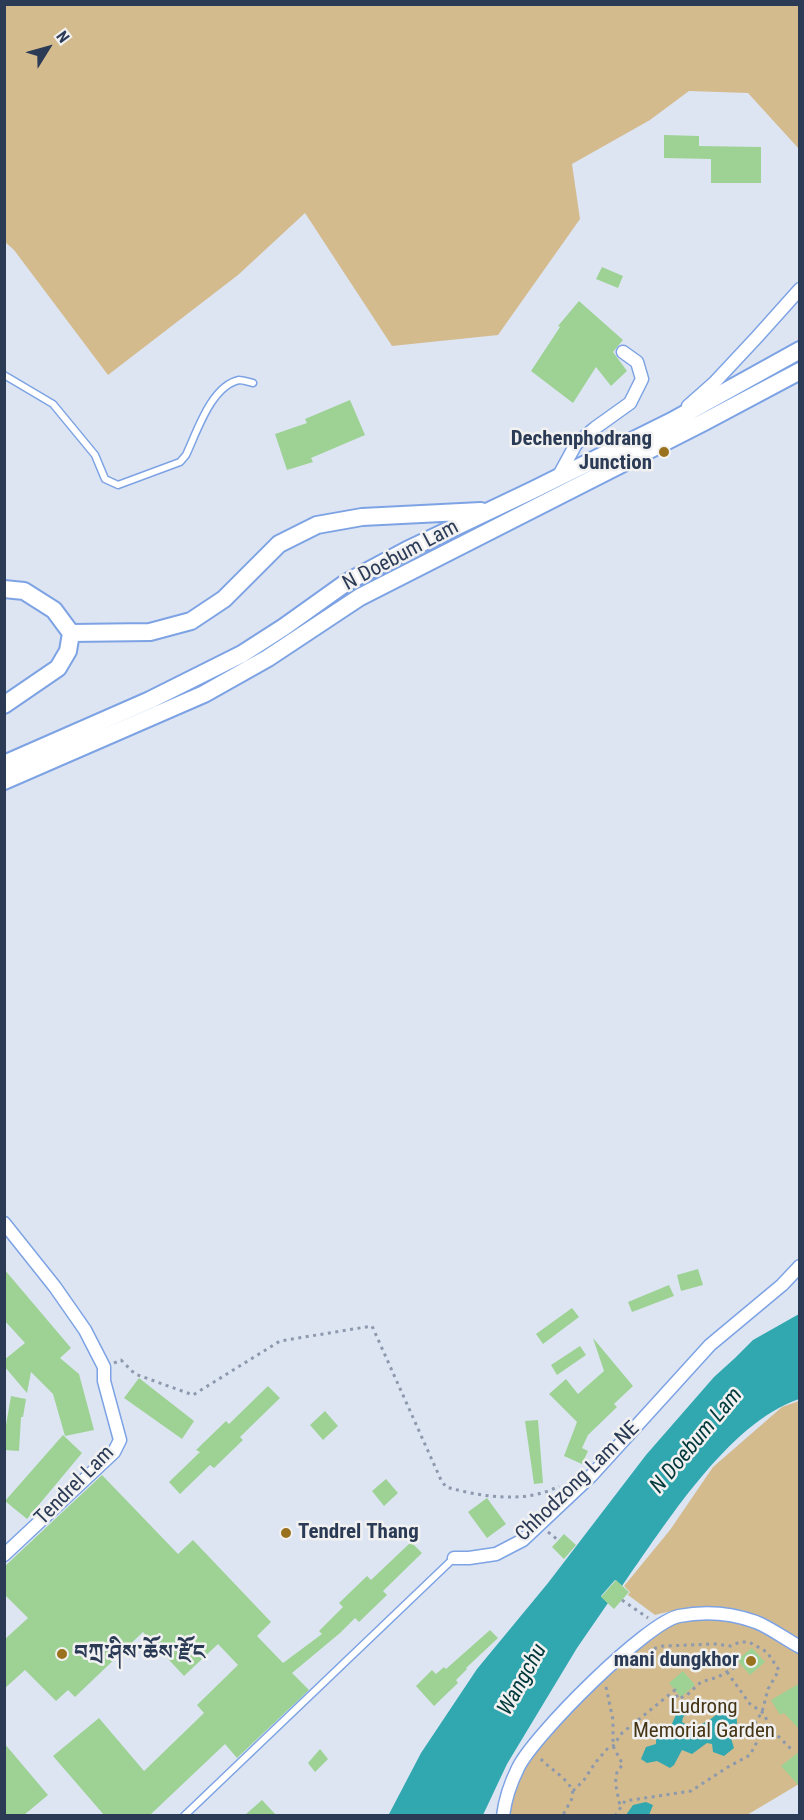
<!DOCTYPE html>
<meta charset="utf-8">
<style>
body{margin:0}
#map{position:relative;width:804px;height:1820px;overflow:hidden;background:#dde5f3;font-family:"Roboto Condensed",sans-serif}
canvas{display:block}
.frame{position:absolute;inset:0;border:6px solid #2b3b56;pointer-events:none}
.north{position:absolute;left:18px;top:18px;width:60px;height:60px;-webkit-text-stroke:4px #f1f1f1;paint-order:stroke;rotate:53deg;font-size:16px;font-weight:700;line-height:24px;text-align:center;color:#2b3b56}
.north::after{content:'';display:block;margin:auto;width:21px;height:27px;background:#2b3b56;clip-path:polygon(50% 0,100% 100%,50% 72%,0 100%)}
</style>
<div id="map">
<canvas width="804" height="1820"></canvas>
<div class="frame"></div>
<div class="north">N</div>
</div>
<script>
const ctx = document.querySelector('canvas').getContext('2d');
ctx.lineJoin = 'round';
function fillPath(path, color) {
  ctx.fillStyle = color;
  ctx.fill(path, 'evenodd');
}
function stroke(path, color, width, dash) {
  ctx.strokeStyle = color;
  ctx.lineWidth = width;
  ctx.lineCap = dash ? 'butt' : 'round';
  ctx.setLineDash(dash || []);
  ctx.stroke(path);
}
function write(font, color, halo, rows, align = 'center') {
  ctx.font = font + ' "Roboto Condensed","Noto Serif Tibetan",sans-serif';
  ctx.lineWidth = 5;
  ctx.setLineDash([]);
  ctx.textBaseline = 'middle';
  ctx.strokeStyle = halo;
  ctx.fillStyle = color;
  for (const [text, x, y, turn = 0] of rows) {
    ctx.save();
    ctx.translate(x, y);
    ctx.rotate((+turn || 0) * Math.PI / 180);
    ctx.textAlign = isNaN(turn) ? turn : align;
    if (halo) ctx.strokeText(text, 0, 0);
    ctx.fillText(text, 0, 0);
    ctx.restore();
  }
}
const green = new Path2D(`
 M 5,4 L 799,5 L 799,149 L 748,93 L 689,91 L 650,120 L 572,164 L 580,219 L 498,335 L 392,346 L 305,213 L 238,275 L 108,375 L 14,250 L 5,242 Z
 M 799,1401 L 799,1640 C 785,1632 771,1622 755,1615 C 730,1602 681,1608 655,1615 L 628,1595 L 630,1592 L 624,1586 L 670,1530 L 713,1467 L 782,1407 Z
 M 718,1618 L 748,1624 L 799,1651 L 799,1784 L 747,1815 L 509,1816 L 514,1794 L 523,1768 L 539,1743 L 611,1672 L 659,1632 L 672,1624 L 685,1619 Z`);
const water = new Path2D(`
 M 799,1314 L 799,1399 C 728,1423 665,1525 622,1586 L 615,1580 L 601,1596 L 608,1603 L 577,1648 L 507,1764 L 483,1815 L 388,1816 L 421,1753 L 477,1669 L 548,1583 L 646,1455 L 714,1377 L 735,1358 L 753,1340 Z
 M 694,1703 L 697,1704 L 697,1708 L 683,1717 L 682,1722 C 702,1734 713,1713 731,1706 C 739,1718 739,1726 731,1738 L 734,1748 L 724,1756 L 713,1752 L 712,1744 L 707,1743 L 692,1754 L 682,1750 L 674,1765 L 670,1768 L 657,1761 L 647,1763 L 641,1759 L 646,1747 L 656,1744 L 656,1738 C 669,1734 672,1724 677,1712 Z
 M 646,1802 L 653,1805 L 649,1815 L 626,1815 L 633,1805 Z`);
const building = new Path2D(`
 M 664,135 L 699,136 L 699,146 L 761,147 L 761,183 L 711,183 L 711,159 L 664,158 Z
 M 602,267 L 623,276 L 618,288 L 596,279 Z
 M 579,301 L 623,340 L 613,352 L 627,371 L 611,386 L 596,367 L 573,403 L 531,371 L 560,327 L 558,326 Z
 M 350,400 L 365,435 L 311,458 L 313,462 L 287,470 L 275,434 L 307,423 L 305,419 Z
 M 4,1269 L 71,1348 L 60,1358 L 79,1374 L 94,1430 L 65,1436 L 53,1394 L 31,1372 L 27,1393 L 4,1366 L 4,1360 L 25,1343 L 4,1320 Z
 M 698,1269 L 703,1285 L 681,1291 L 677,1275 Z
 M 669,1285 L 674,1296 L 632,1312 L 628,1302 Z
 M 572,1308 L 579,1317 L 543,1344 L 536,1334 Z
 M 593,1338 L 633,1386 L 614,1404 L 617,1407 L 588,1435 L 582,1448 L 588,1451 L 582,1464 L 564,1456 L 577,1422 L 549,1394 L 566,1379 L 578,1394 L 604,1371 Z
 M 580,1346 L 586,1355 L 557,1375 L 551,1365 Z
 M 139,1378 L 194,1421 L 182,1439 L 124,1398 Z
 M 268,1386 L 280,1398 L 240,1437 L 243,1440 L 214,1468 L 210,1465 L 180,1494 L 169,1482 L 200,1452 L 196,1450 L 226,1421 L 229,1424 Z
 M 11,1396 L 26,1399 L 23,1417 L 21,1417 L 19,1451 L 4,1450 L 6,1425 Z
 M 325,1411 L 338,1426 L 323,1440 L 310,1425 Z
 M 538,1420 L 543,1483 L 534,1484 L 525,1421 Z
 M 63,1435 L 82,1453 L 27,1519 L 5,1501 Z
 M 102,1475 L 178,1554 L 193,1540 L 271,1622 L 257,1636 L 283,1663 L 322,1634 L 319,1631 L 343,1607 L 339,1603 L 367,1576 L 371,1580 L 411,1542 L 422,1553 L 383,1591 L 387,1595 L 359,1622 L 355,1618 L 340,1633 L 292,1673 L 309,1690 L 237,1758 L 225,1744 L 150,1815 L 104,1815 L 53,1756 L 99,1718 L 144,1771 L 204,1713 L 197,1705 L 238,1665 L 218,1644 L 184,1676 L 143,1632 L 75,1697 L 68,1690 L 56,1701 L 25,1670 L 4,1689 L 4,1640 L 28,1618 L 4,1594 L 4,1567 Z
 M 386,1479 L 398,1493 L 384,1506 L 372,1491 Z
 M 487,1498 L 506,1524 L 487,1538 L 468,1512 Z
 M 564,1534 L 576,1545 L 564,1559 L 552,1547 Z
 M 616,1580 L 629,1592 L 614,1609 L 601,1597 Z
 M 490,1630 L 498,1638 L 466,1668 L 467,1669 L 456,1680 L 458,1683 L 434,1706 L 416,1686 L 432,1670 L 436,1674 L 444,1667 L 446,1669 Z
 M 752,1648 L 765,1662 L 750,1675 L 737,1660 Z
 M 683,1671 L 695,1685 L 681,1697 L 669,1683 Z
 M 800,1683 L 800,1730 L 784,1713 L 780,1715 L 771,1700 Z
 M 4,1743 L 48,1795 L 24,1815 L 4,1815 Z
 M 320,1749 L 328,1759 L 315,1772 L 308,1763 Z
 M 800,1751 L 800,1787 L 781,1766 Z
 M 262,1800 L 276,1815 L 245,1815 Z`);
const path = new Path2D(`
 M 114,1363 L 121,1360 L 135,1374 L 193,1395 L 280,1341 L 372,1326 L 441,1480 L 446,1487 C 482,1497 526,1504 559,1486
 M 548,1532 L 558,1540
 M 622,1600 L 648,1618
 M 727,1672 L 750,1704 L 762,1712 L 775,1733 L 792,1750
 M 606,1687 L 613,1720 L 613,1746 L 623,1765 C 610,1774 618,1792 620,1807
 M 541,1759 C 548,1768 578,1784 572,1798 C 570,1804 565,1809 563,1816
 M 573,1791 L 584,1780 L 595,1763 L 608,1748 L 613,1746 L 622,1733 L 675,1690 L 678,1699 L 687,1695 L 701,1682 L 718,1677 L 739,1665
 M 615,1816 L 625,1801 L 691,1791 L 728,1767 L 750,1755 L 758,1740 L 755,1723 L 762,1712 L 768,1689 L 779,1670 L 767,1652 L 749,1642 L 740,1642 L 731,1646 L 715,1644 L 663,1646 L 649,1650`);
const lane = new Path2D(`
 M 4,375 L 53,404 L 95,455 L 105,479 L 118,485 L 180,462 L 186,455 C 197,432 211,386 239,380 C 243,380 248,382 253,383
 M 184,1816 L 454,1558`);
const street = new Path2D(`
 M 688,406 L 714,383 L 757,337 L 800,289
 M 558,477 L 576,444 L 595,428 L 630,403 L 642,379 L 637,362 L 623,352
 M 4,1223 L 55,1287 L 85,1330 L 104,1367 L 104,1381 L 120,1440 L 114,1452 L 4,1555
 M 454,1558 L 469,1558 L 496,1554 L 523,1540 L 591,1476 L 710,1345 L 782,1285 L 800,1266
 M 503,1816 C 505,1800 511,1782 518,1768 C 533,1736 647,1622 679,1616 C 705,1611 731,1613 756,1622 C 771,1628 785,1639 800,1647`);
const secondary = new Path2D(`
 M 4,589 L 24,591 L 54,610 L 71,633 L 68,651 L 58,668 L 4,705
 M 71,633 L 150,632 L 191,621 L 224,599 L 279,544 L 317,525 L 362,517 L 481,511
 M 4,764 L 150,700 L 242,654 L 284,627 L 347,582 L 407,550 L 533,490 L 672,421 L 800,350
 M 4,781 L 204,694 L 268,658 L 360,597 L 704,422 L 800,371`);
const markers = [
 [664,452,6,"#9a721e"],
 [286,1533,6,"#9a721e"],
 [62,1654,6,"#9a721e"],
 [751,1661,6,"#9a721e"]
];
const poiNames = [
 ["Dechenphodrang",652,440],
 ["Junction",652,464],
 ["Tendrel Thang",298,1533,"left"],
 ["བཀྲ་ཤིས་ཆོས་རྫོང",74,1654,"left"],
 ["mani dungkhor",739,1661]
];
const streetNames = [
 ["N Doebum Lam",401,556,-28],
 ["Chhodzong Lam NE",578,1482,-44],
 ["Tendrel Lam",75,1486,-45]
];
const parkNames = [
 ["Ludrong",704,1708],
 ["Memorial Garden",704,1732]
];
const waterNames = [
 ["N Doebum Lam",697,1441,-50],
 ["Wangchu",523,1680,-61]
];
fillPath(green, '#d4bb8e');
fillPath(water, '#31a8b0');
fillPath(building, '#9dd294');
stroke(lane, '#7da3e4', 9);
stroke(street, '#7da3e4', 15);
stroke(secondary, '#7da3e4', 20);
stroke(path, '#8d99ac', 3, [3, 4.5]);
stroke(lane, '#fff', 6);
stroke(street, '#fff', 12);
stroke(secondary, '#fff', 16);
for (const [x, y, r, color] of markers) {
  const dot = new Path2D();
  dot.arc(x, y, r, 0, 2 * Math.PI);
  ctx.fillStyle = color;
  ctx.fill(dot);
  stroke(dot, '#f1f1f1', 2);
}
write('bold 21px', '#2b3b56', '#f1f1f1', poiNames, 'right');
write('21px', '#2b3b56', '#f1f1f1', streetNames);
write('21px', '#463515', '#f1f1f1', parkNames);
write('italic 22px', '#00383b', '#f1f1f1', waterNames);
</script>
